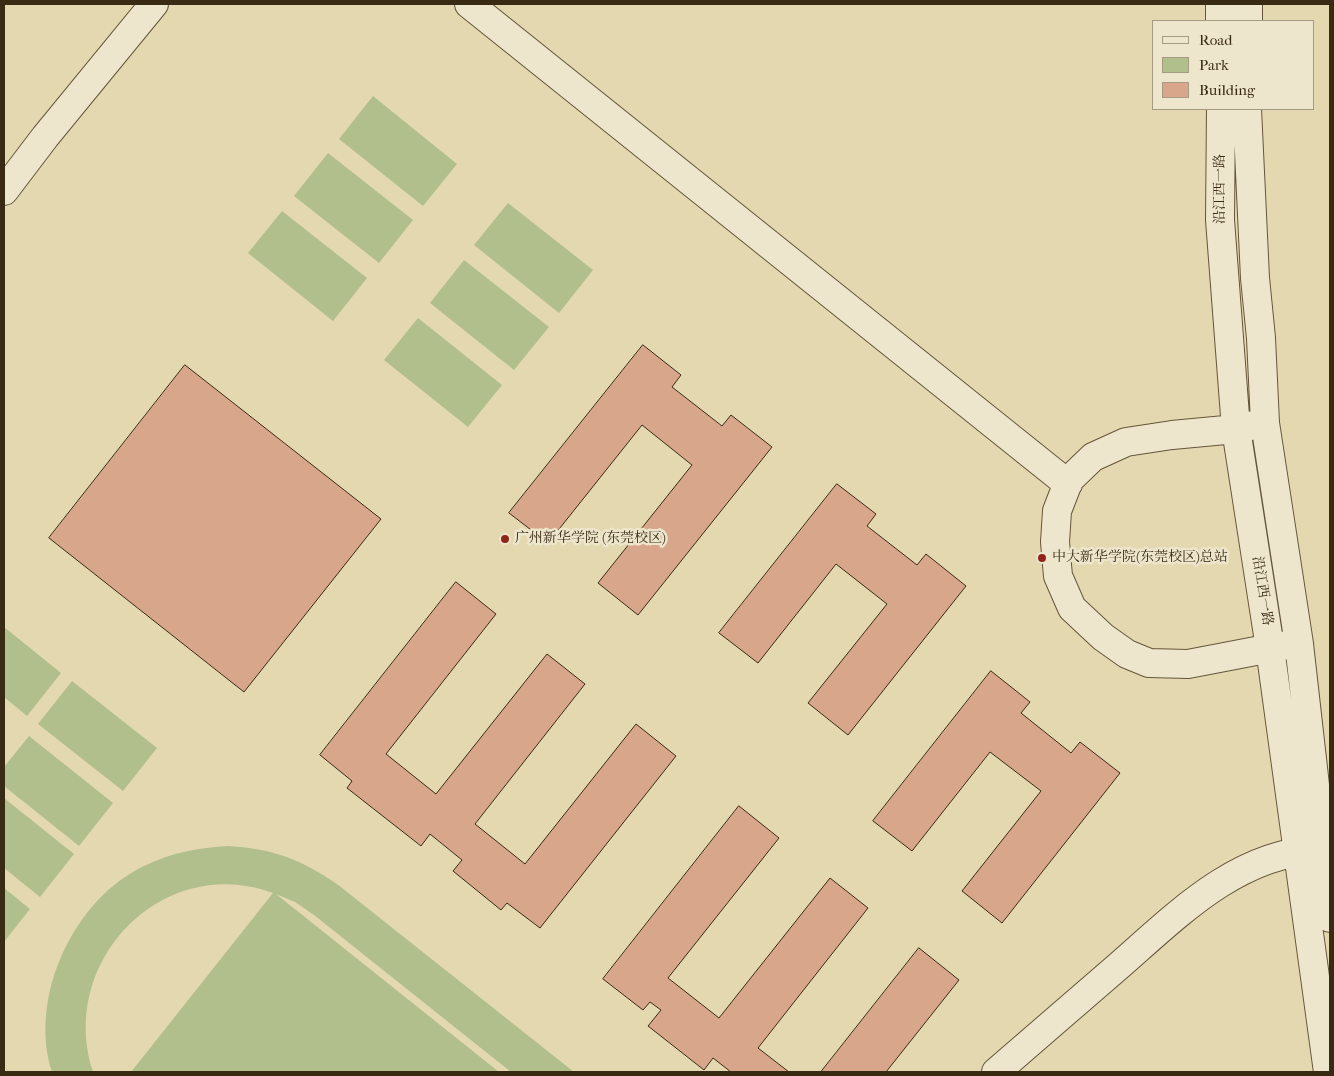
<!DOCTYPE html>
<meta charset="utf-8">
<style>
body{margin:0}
#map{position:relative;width:1334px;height:1076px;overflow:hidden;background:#e4d8b0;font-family:"IM FELL French Canon",serif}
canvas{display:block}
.frame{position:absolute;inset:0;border:5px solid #392a14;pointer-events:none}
.legend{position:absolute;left:1152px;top:20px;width:162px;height:90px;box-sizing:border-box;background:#ede6cc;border:1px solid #a59b82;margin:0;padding:6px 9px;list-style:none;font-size:15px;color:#392a14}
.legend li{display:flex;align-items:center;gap:10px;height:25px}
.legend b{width:25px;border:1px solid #a59b82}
</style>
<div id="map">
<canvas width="1334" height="1076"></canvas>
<div class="frame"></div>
<ul class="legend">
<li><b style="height:6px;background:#ede6cc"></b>Road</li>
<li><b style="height:14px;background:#b1bf8d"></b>Park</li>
<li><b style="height:14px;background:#d8a68a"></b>Building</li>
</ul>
</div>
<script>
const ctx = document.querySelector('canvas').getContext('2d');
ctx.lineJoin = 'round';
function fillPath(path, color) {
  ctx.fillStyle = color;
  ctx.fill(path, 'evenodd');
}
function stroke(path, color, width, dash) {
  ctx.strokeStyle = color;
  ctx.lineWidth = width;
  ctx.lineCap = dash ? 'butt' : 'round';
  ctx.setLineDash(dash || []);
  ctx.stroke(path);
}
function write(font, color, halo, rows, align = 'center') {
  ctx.font = font + ' "IM FELL French Canon","Noto Serif SC",serif';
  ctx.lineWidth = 5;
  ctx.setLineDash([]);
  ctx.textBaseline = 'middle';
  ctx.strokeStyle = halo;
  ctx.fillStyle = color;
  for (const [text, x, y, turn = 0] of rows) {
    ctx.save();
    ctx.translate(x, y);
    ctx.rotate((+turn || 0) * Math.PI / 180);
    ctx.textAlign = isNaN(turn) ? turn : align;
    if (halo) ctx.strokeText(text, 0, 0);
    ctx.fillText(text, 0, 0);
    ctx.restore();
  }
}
const green = new Path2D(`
 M 373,96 L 457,164 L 423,206 L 339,139 Z
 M 328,153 L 413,220 L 379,263 L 294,196 Z
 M 508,203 L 593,270 L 559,313 L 474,245 Z
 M 282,211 L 367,278 L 333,321 L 248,253 Z
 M 464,260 L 549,327 L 514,370 L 430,303 Z
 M 418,318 L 502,385 L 468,427 L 384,360 Z
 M 4,627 L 61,673 L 27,716 L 4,697 Z
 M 72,681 L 157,748 L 123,791 L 38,724 Z
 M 29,736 L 113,803 L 79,846 L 4,786 L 4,767 Z
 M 4,798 L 74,854 L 40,897 L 4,868 Z
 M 229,846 C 274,849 300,859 337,884 L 574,1072 L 511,1072 L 314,915 L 295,902 L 276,894 L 499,1072 L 131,1072 L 273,893 C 162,852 57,962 93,1072 L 52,1072 C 28,997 74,899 144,866 C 173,852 198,848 229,846 Z
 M 4,888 L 30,909 L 4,942 Z`);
const building = new Path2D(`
 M 643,345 L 681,375 L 672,387 L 722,426 L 731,415 L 772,447 L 638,615 L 598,583 L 692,465 L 642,425 L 548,543 L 509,513 Z
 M 185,365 L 381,519 L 244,692 L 49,538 Z
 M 837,484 L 876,514 L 867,526 L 917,565 L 926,554 L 966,586 L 848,735 L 808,703 L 887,604 L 836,564 L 758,663 L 719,633 Z
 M 456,582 L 496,614 L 386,754 L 436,794 L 547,654 L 585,684 L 475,824 L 525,864 L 636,724 L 676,756 L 540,928 L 507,903 L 501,910 L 453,871 L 462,860 L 430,834 L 421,846 L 347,788 L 352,781 L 320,755 Z
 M 991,671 L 1030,702 L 1021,713 L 1071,753 L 1080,742 L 1120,773 L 1002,923 L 962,891 L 1041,791 L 990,752 L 912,851 L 873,821 Z
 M 739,806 L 779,838 L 668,978 L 719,1018 L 830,878 L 868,908 L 758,1048 L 789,1072 L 731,1072 L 713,1058 L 704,1070 L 648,1026 L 661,1010 L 650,1002 L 643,1010 L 603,979 Z
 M 919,948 L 959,980 L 886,1072 L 821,1072 Z`);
const minor = new Path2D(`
 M 469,4 L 1068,484
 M 1220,4 L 1220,21
 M 1248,21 L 1248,4
 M 1221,109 L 1220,220 L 1236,429 L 1270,648 L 1328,1072
 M 1247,109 L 1255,278 L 1261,338 L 1265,423 L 1299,644 L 1330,918
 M 4,191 L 45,137 L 154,4
 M 1254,425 L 1236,429 L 1172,435 L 1126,442 L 1093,457 L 1069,480 L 1057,511 L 1055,542 L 1058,576 L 1072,608 L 1103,637 L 1127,654 L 1149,663 L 1188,664 L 1287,645
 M 996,1072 C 1035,1038 1075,1004 1114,970 C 1172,920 1234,854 1316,850`);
const markers = [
 [505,539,5,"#8f2418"],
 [1042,558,5,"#8f2418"]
];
const streetNames = [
 ["沿江西一路",1221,189,-90],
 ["沿江西一路",1262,591,81]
];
const poiNames = [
 ["广州新华学院 (东莞校区)",515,539],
 ["中大新华学院(东莞校区)总站",1052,558]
];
fillPath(green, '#b1bf8d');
fillPath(building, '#d8a68a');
stroke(building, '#392a14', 1);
stroke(minor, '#64563b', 30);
stroke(minor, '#ede6cc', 28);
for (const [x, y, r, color] of markers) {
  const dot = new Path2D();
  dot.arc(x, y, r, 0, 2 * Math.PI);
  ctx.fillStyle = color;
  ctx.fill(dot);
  stroke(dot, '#ede6cc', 2);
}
write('14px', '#392a14', '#ede6cc', streetNames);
write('14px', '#392a14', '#ede6cc', poiNames, 'left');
</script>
